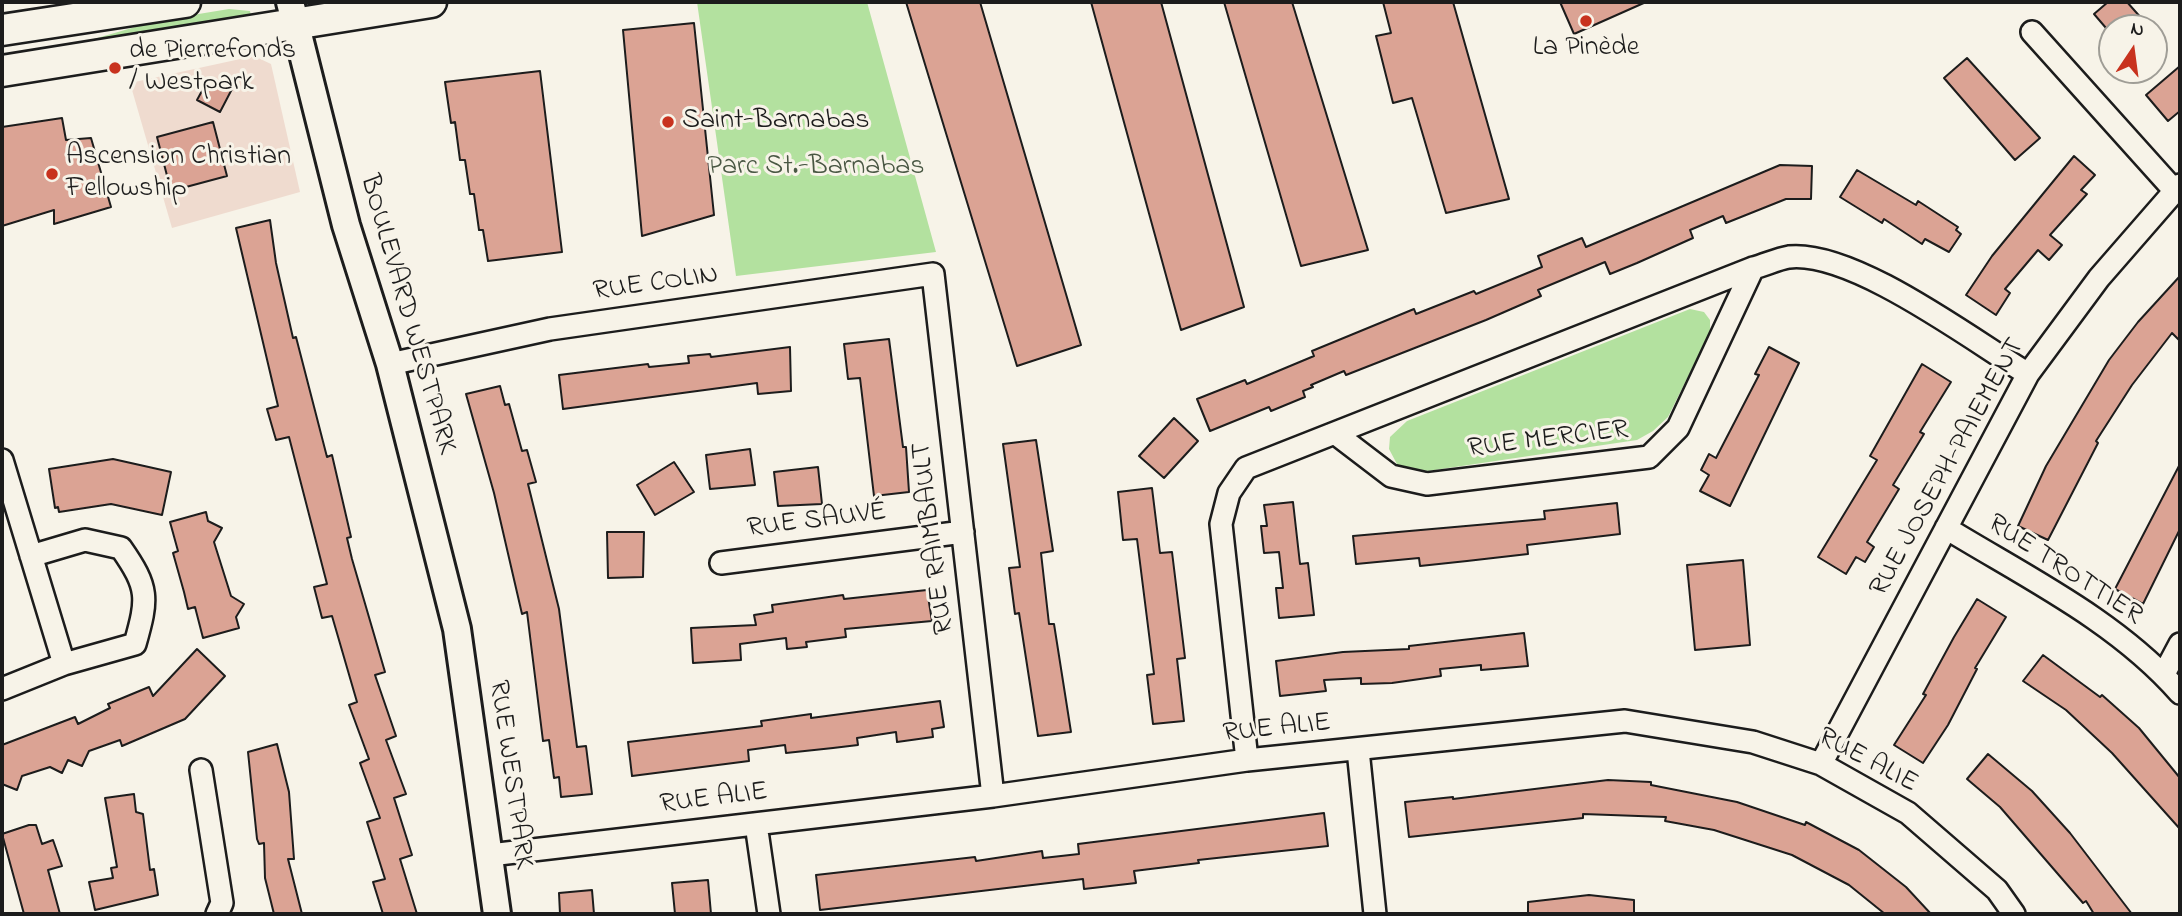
<!DOCTYPE html>
<meta charset="utf-8">
<style>
body{margin:0}
#map{position:relative;width:2182px;height:916px;overflow:hidden;background:#f7f3e8;font-family:"Indie Flower",sans-serif}
canvas{display:block}
.frame{position:absolute;inset:0;border:4px solid #1c1c1c;pointer-events:none}
.north{position:absolute;left:2098px;top:14px;width:70px;height:70px;box-sizing:border-box;background:#f7f3e8;border:2px solid #9f9d96;border-radius:50%;rotate:13deg;font-size:19px;font-weight:700;line-height:28px;text-align:center;color:#1c1c1c}
.north::after{content:'';display:block;margin:auto;width:24px;height:32px;background:#c8321e;clip-path:polygon(50% 0,100% 100%,50% 72%,0 100%)}
</style>
<div id="map">
<canvas width="2182" height="916"></canvas>
<div class="frame"></div>
<div class="north">N</div>
</div>
<script>
const ctx = document.querySelector('canvas').getContext('2d');
ctx.lineJoin = 'round';
function fillPath(path, color) {
  ctx.fillStyle = color;
  ctx.fill(path, 'evenodd');
}
function stroke(path, color, width, dash) {
  ctx.strokeStyle = color;
  ctx.lineWidth = width;
  ctx.lineCap = dash ? 'butt' : 'round';
  ctx.setLineDash(dash || []);
  ctx.stroke(path);
}
function write(font, color, halo, rows, align = 'center') {
  ctx.font = font + ' "Indie Flower",sans-serif';
  ctx.lineWidth = 6;
  ctx.setLineDash([]);
  ctx.textBaseline = 'middle';
  ctx.strokeStyle = halo;
  ctx.fillStyle = color;
  for (const [text, x, y, turn = 0] of rows) {
    ctx.save();
    ctx.translate(x, y);
    ctx.rotate((+turn || 0) * Math.PI / 180);
    ctx.textAlign = isNaN(turn) ? turn : align;
    if (halo) ctx.strokeText(text, 0, 0);
    ctx.fillText(text, 0, 0);
    ctx.restore();
  }
}
const built = new Path2D(`
 M 254,56 L 271,64 L 300,192 L 172,228 L 130,83 Z`);
const green = new Path2D(`
 M 697,2 L 867,2 L 936,252 L 736,276 Z
 M 229,9 L 250,11 L 251,16 L 73,45 L 156,21 Z
 M 1690,309 L 1704,312 L 1710,320 L 1710,332 L 1668,417 L 1653,431 L 1637,440 L 1428,471 L 1398,466 L 1389,449 L 1390,437 L 1407,421 Z`);
const building = new Path2D(`
 M 906,2 L 980,2 L 1081,345 L 1017,366 Z
 M 1091,2 L 1161,2 L 1244,307 L 1181,330 Z
 M 1224,2 L 1292,2 L 1368,250 L 1301,266 Z
 M 1383,2 L 1453,2 L 1509,199 L 1446,213 L 1412,98 L 1393,103 L 1376,36 L 1391,33 Z
 M 1560,2 L 1646,2 L 1574,34 Z
 M 2108,2 L 2127,2 L 2150,28 L 2106,28 L 2094,14 Z
 M 694,23 L 714,215 L 642,236 L 623,30 Z
 M 1967,58 L 2040,138 L 2015,160 L 1944,78 Z
 M 2180,66 L 2180,111 L 2168,121 L 2146,95 Z
 M 540,71 L 562,252 L 488,261 L 483,230 L 479,230 L 474,194 L 470,194 L 465,160 L 460,160 L 455,122 L 451,123 L 445,82 Z
 M 209,78 L 232,89 L 220,112 L 197,100 Z
 M 62,118 L 66,140 L 91,138 L 111,207 L 54,224 L 54,210 L 2,226 L 2,127 Z
 M 213,122 L 227,176 L 171,191 L 157,137 Z
 M 2074,156 L 2095,175 L 2081,190 L 2087,194 L 2050,235 L 2062,245 L 2049,260 L 2038,250 L 2005,289 L 2010,293 L 1996,315 L 1966,295 L 1992,256 Z
 M 1780,165 L 1812,166 L 1811,199 L 1786,199 L 1726,223 L 1723,216 L 1690,230 L 1693,238 L 1637,263 L 1610,274 L 1605,262 L 1538,290 L 1541,296 L 1486,320 L 1346,375 L 1344,371 L 1311,385 L 1313,387 L 1303,391 L 1305,397 L 1271,411 L 1269,407 L 1210,431 L 1197,399 L 1245,380 L 1247,384 L 1314,356 L 1312,351 L 1414,309 L 1416,314 L 1474,291 L 1476,294 L 1542,267 L 1538,256 L 1582,238 L 1586,247 Z
 M 1857,170 L 1916,205 L 1918,201 L 1958,227 L 1956,230 L 1961,234 L 1949,252 L 1925,239 L 1922,244 L 1884,219 L 1882,223 L 1840,197 Z
 M 270,220 L 276,263 L 293,338 L 296,337 L 327,457 L 332,455 L 351,537 L 347,538 L 352,559 L 385,672 L 375,675 L 396,736 L 386,740 L 406,794 L 394,798 L 412,855 L 400,859 L 417,914 L 383,914 L 373,882 L 385,879 L 367,822 L 380,818 L 360,763 L 369,759 L 349,705 L 357,702 L 332,616 L 322,618 L 314,587 L 327,584 L 289,437 L 276,440 L 267,409 L 278,406 L 236,228 Z
 M 2180,276 L 2180,341 L 2172,333 L 2132,385 L 2096,441 L 2098,443 L 2048,540 L 2018,526 L 2046,466 L 2109,360 L 2138,322 Z
 M 889,339 L 903,447 L 906,447 L 909,492 L 874,496 L 860,378 L 848,379 L 844,344 Z
 M 790,347 L 791,391 L 758,394 L 757,383 L 563,409 L 559,375 L 648,364 L 649,367 L 689,363 L 688,356 L 710,354 L 711,357 Z
 M 1769,347 L 1799,363 L 1730,506 L 1700,491 L 1709,475 L 1701,470 L 1709,454 L 1716,458 L 1759,375 L 1755,374 Z
 M 1922,364 L 1951,382 L 1920,432 L 1924,434 L 1893,485 L 1899,489 L 1867,542 L 1874,547 L 1865,562 L 1856,557 L 1846,574 L 1818,557 L 1877,460 L 1870,456 Z
 M 500,386 L 505,405 L 509,404 L 522,451 L 527,450 L 536,482 L 528,484 L 559,609 L 577,747 L 586,746 L 592,794 L 561,797 L 559,777 L 554,778 L 549,740 L 543,741 L 527,612 L 522,614 L 494,493 L 466,394 Z
 M 1174,418 L 1198,441 L 1164,478 L 1139,456 Z
 M 1036,440 L 1053,551 L 1041,553 L 1049,624 L 1054,624 L 1071,732 L 1038,736 L 1019,613 L 1015,614 L 1009,568 L 1020,567 L 1003,444 Z
 M 750,449 L 755,485 L 710,489 L 706,455 Z
 M 113,459 L 171,472 L 162,515 L 111,504 L 59,512 L 58,507 L 55,508 L 49,469 Z
 M 674,462 L 694,492 L 655,515 L 637,485 Z
 M 2180,464 L 2180,529 L 2143,604 L 2115,589 Z
 M 818,467 L 822,504 L 778,506 L 774,472 Z
 M 1152,488 L 1160,553 L 1172,552 L 1185,658 L 1177,659 L 1184,721 L 1153,724 L 1147,675 L 1154,674 L 1137,539 L 1123,540 L 1118,492 Z
 M 1293,502 L 1300,564 L 1308,563 L 1314,615 L 1279,618 L 1276,588 L 1283,588 L 1279,552 L 1264,553 L 1261,526 L 1267,526 L 1264,505 Z
 M 1617,503 L 1620,534 L 1527,545 L 1528,554 L 1467,561 L 1420,566 L 1419,558 L 1356,564 L 1353,536 L 1545,519 L 1544,511 Z
 M 206,512 L 208,521 L 222,528 L 214,542 L 231,596 L 244,604 L 236,617 L 239,628 L 203,638 L 195,607 L 188,609 L 184,592 L 173,553 L 178,551 L 170,522 Z
 M 607,532 L 644,532 L 643,577 L 608,578 Z
 M 1743,560 L 1750,645 L 1695,650 L 1687,565 Z
 M 927,590 L 932,621 L 845,629 L 846,637 L 806,642 L 807,647 L 787,649 L 786,638 L 740,644 L 741,660 L 693,663 L 691,628 L 756,625 L 754,615 L 773,612 L 772,605 L 843,595 L 844,599 Z
 M 1977,599 L 2006,617 L 1975,668 L 1977,669 L 1948,725 L 1923,763 L 1894,745 L 1926,695 L 1923,694 L 1954,637 Z
 M 1524,633 L 1528,666 L 1481,670 L 1481,665 L 1440,669 L 1441,676 L 1392,683 L 1361,684 L 1361,678 L 1324,680 L 1326,691 L 1280,696 L 1276,661 L 1343,652 L 1409,649 L 1409,646 Z
 M 197,649 L 225,676 L 185,719 L 122,746 L 120,740 L 89,751 L 82,766 L 68,760 L 62,773 L 50,767 L 22,776 L 17,790 L 2,784 L 2,745 L 75,717 L 78,724 L 110,708 L 108,704 L 149,687 L 153,696 Z
 M 2043,655 L 2100,697 L 2102,695 L 2139,728 L 2180,778 L 2180,829 L 2112,753 L 2066,710 L 2023,681 Z
 M 940,701 L 944,727 L 932,729 L 933,737 L 897,742 L 896,732 L 857,738 L 858,745 L 833,748 L 786,753 L 785,745 L 748,750 L 749,761 L 632,776 L 628,742 L 762,726 L 761,721 L 811,714 L 811,718 Z
 M 277,744 L 289,792 L 294,859 L 288,859 L 302,914 L 274,914 L 265,878 L 264,843 L 259,844 L 257,839 L 248,752 Z
 M 1988,754 L 2032,791 L 2070,833 L 2132,914 L 2094,914 L 2086,901 L 2083,903 L 2000,807 L 1967,779 Z
 M 1608,780 L 1651,782 L 1651,785 L 1737,802 L 1805,825 L 1806,822 L 1859,850 L 1906,887 L 1931,914 L 1885,914 L 1849,885 L 1792,855 L 1714,830 L 1665,821 L 1666,817 L 1583,814 L 1583,818 L 1409,837 L 1405,802 L 1453,797 L 1453,799 Z
 M 134,794 L 136,812 L 143,814 L 150,870 L 154,869 L 158,895 L 95,910 L 89,882 L 113,878 L 111,868 L 117,867 L 105,798 Z
 M 1324,813 L 1328,846 L 1198,860 L 1199,863 L 1134,871 L 1136,883 L 1084,889 L 1083,879 L 820,910 L 816,875 L 975,857 L 976,861 L 1042,851 L 1043,858 L 1079,854 L 1078,844 Z
 M 29,825 L 36,825 L 42,844 L 53,840 L 62,866 L 48,870 L 60,914 L 24,914 L 2,834 Z
 M 708,880 L 711,914 L 675,914 L 672,883 Z
 M 592,890 L 594,914 L 560,914 L 559,893 Z
 M 1589,895 L 1634,900 L 1634,914 L 1528,914 L 1528,902 Z`);
const minor = new Path2D(`
 M 2032,32 L 2174,190
 M 390,364 L 550,329 L 933,274 L 993,796
 M 1336,434 L 1391,476 L 1427,484 L 1649,457 L 1678,428 L 1753,268
 M 2,460 L 64,664 L 2,689
 M 1946,528 C 2026,577 2117,621 2180,693
 M 31,556 L 85,540 L 121,548 C 149,588 148,598 135,644 L 64,664
 M 721,563 L 963,532
 M 2164,674 L 2180,644
 M 1358,750 L 1375,914
 M 1247,760 L 1221,524 L 1229,493 L 1246,468 L 1753,268 C 1765,265 1777,259 1789,257 C 1853,250 1972,340 2028,374
 M 1821,764 L 2028,374 L 2099,278 L 2180,185
 M 201,770 L 222,903 L 217,914
 M 756,824 L 769,914
 M 490,855 L 993,796 L 1247,760 L 1625,721 L 1753,742 L 1821,764 L 1908,813 L 1997,890 L 2014,914`);
const tertiary = new Path2D(`
 M 290,2 L 346,225 L 390,364 L 457,629 L 497,914`);
const secondary = new Path2D(`
 M 2,30 L 185,2
 M 2,71 L 431,2`);
const markers = [
 [1586,21,7,"#c8321e"],
 [115,68,7,"#c8321e"],
 [668,122,7,"#c8321e"],
 [52,174,7,"#c8321e"]
];
const poiNames = [
 ["La Pinède",1586,49,"center"],
 ["de Pierrefonds",129,52],
 ["/ Westpark",129,84],
 ["Saint-Barnabas",682,122],
 ["Ascension Christian",66,158],
 ["Fellowship",66,190]
];
const parkNames = [
 ["Parc St.-Barnabas",816,168]
];
const streetNames = [
 ["RUE COLIN",656,285,-8],
 ["BOULEVARD WESTPARK",406,315,74],
 ["RUE MERCIER",1548,441,-7],
 ["RUE JOSEPH-PAIEMENT",1949,468,-61],
 ["RUE SAUVÉ",817,522,-7],
 ["RUE RAIMBAULT",935,538,-97],
 ["RUE TROTTIER",2064,571,33],
 ["RUE ALIE",1277,730,-6],
 ["RUE ALIE",1867,762,28],
 ["RUE WESTPARK",509,775,82],
 ["RUE ALIE",714,800,-7]
];
fillPath(built, '#efdbcf');
fillPath(green, '#b3e19f');
fillPath(building, '#dba394');
stroke(building, '#1c1c1c', 2);
stroke(minor, '#1c1c1c', 26);
stroke(tertiary, '#1c1c1c', 32);
stroke(secondary, '#1c1c1c', 35);
stroke(minor, '#f7f3e8', 21);
stroke(tertiary, '#f7f3e8', 26);
stroke(secondary, '#f7f3e8', 30);
for (const [x, y, r, color] of markers) {
  const dot = new Path2D();
  dot.arc(x, y, r, 0, 2 * Math.PI);
  ctx.fillStyle = color;
  ctx.fill(dot);
  stroke(dot, '#f7f3e8', 2.5);
}
write('28px', '#1c1c1c', '#f7f3e8', poiNames, 'left');
write('28px', '#495743', '#f7f3e8', parkNames);
write('28px', '#1c1c1c', '#f7f3e8', streetNames);
</script>
